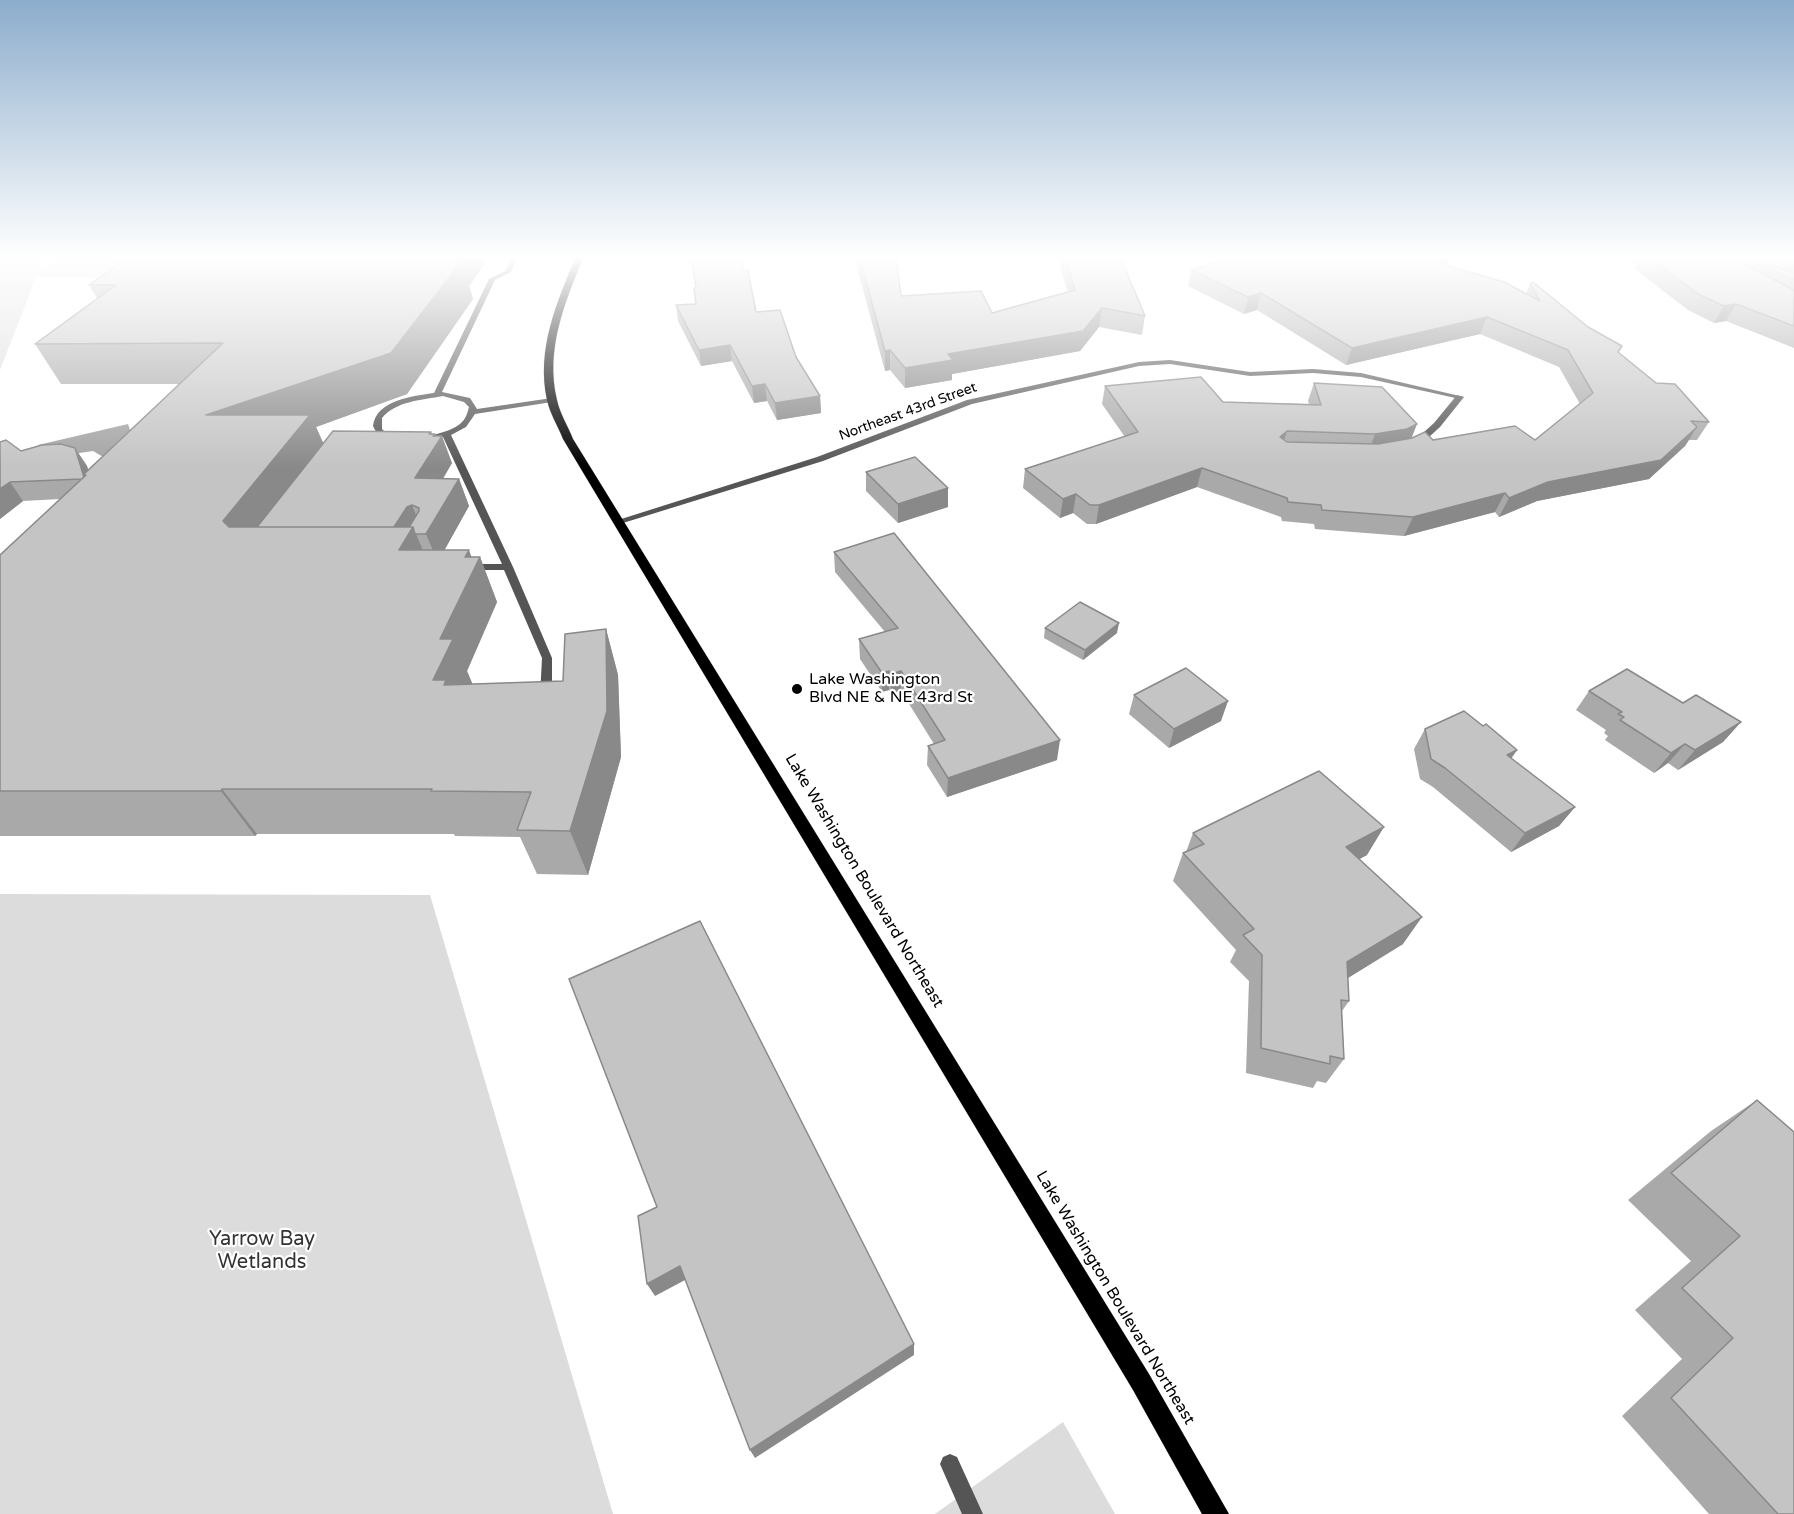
<!DOCTYPE html>
<style>
body{margin:0}
canvas{display:block;background:#fff}
</style>
<canvas width="1794" height="1514"></canvas>
<script>
const ctx = document.querySelector('canvas').getContext('2d');
ctx.lineJoin = 'round';
function fillPath(path, color) {
  ctx.fillStyle = color;
  ctx.fill(path, 'evenodd');
}
function stroke(path, color, width, dash) {
  ctx.strokeStyle = color;
  ctx.lineWidth = width;
  ctx.lineCap = dash ? 'butt' : 'round';
  ctx.setLineDash(dash || []);
  ctx.stroke(path);
}
function write(font, color, halo, rows, align = 'center') {
  ctx.font = font + ' "Varela Round",sans-serif';
  ctx.lineWidth = 4.5;
  ctx.setLineDash([]);
  ctx.textBaseline = 'middle';
  ctx.strokeStyle = halo;
  ctx.fillStyle = color;
  for (const [text, x, y, turn = 0] of rows) {
    ctx.save();
    ctx.translate(x, y);
    ctx.rotate((+turn || 0) * Math.PI / 180);
    ctx.textAlign = isNaN(turn) ? turn : align;
    if (halo) ctx.strokeText(text, 0, 0);
    ctx.fillText(text, 0, 0);
    ctx.restore();
  }
}
const green = new Path2D(`
 M 0,256 L 44,256 L 39,270 L 61,256 L 176,256 L 148,277 L 36,277 L 0,370 Z
 M 0,894 L 430,895 L 613,1514 L 0,1514 Z
 M 1063,1422 L 1115,1514 L 935,1514 Z`);
const water = new Path2D(`
 M 128,424 L 136,448 L 105,458 L 93,451 L 44,458 L 38,445 Z`);
const service = new Path2D(`
 M 512,256 L 518,256 L 511,272 L 495,280 L 442,392 L 470,398 L 477,409 L 552,398 L 556,400 L 552,402 L 475,414 L 466,427 L 451,435 L 513,567 L 552,658 L 552,696 L 546,700 L 540,696 L 542,658 L 504,570 L 469,570 L 464,567 L 469,564 L 502,564 L 443,437 C 423,443 383,450 373,426 C 376,400 413,396 434,393 L 489,279 L 505,271 ZM 443,396 L 464,402 L 469,407 C 467,414 466,419 460,424 C 445,436 396,445 382,429 L 382,418 C 396,401 422,400 443,396 Z
 M 1457,395 L 1464,397 L 1440,427 L 1418,447 L 1412,447 L 1412,443 L 1434,423 Z
 M 950,1454 L 957,1457 L 983,1514 L 962,1514 L 940,1464 L 943,1457 Z`);
const minor = new Path2D(`
 M 1170,360 L 1250,372 L 1313,369 L 1361,373 L 1464,397 L 1460,399 L 1361,377 L 1313,373 L 1250,376 L 1170,364 L 1139,366 L 972,404 L 823,461 L 623,523 L 620,524 L 615,521 L 817,457 L 967,400 L 1139,362 Z`);
const primary = new Path2D(`
 M 576,256 L 584,256 C 565,302 545,349 557,400 C 560,414 568,426 573,439 L 1149,1374 L 1229,1514 L 1202,1514 L 1133,1390 L 563,439 C 558,426 550,414 547,400 C 536,349 557,302 576,256 Z`);
const wall = new Path2D(`
 M 130,256 L 490,256 L 469,286 L 473,299 L 407,394 L 316,427 L 323,443 L 431,432 L 431,434 L 435,436 L 452,463 L 443,479 L 459,479 L 469,506 L 444,550 L 472,557 L 480,557 L 497,602 L 467,671 L 472,684 L 563,681 L 606,629 L 618,675 L 621,757 L 588,875 L 537,874 L 520,837 L 455,836 L 454,834 L 257,834 L 255,836 L 0,836 L 0,555 L 60,499 L 23,501 L 0,519 L 0,442 L 21,451 L 75,448 L 87,466 L 88,470 L 179,384 L 61,384 L 35,344 L 97,298 L 89,285 Z
 M 854,256 L 896,256 L 901,296 L 992,313 L 1068,292 L 1060,267 L 1062,256 L 1120,256 L 1145,316 L 1142,335 L 1099,327 L 1080,351 L 952,374 L 952,380 L 905,388 L 890,370 L 885,371 Z
 M 1307,256 L 1451,256 L 1448,265 L 1526,294 L 1530,284 L 1618,352 L 1656,383 L 1709,422 L 1697,440 L 1689,440 L 1685,446 L 1649,479 L 1537,501 L 1499,517 L 1495,512 L 1404,536 L 1315,529 L 1314,524 L 1282,521 L 1281,517 L 1197,487 L 1096,524 L 1087,524 L 1073,513 L 1060,518 L 1023,488 L 1025,469 L 1125,437 L 1102,404 L 1105,386 L 1223,402 L 1309,404 L 1308,401 L 1314,383 L 1411,438 L 1433,440 L 1535,440 L 1580,404 L 1559,367 L 1480,334 L 1346,365 L 1257,310 L 1244,314 L 1188,286 L 1191,270 L 1300,260 Z
 M 1624,256 L 1794,256 L 1794,348 L 1726,321 L 1714,323 L 1688,310 L 1635,269 L 1637,265 Z
 M 743,270 L 756,312 L 796,357 L 820,396 L 821,413 L 777,420 L 767,401 L 754,403 L 732,361 L 701,366 L 678,321 L 676,305 L 696,304 L 696,288 Z
 M 866,472 L 948,488 L 948,507 L 898,523 L 866,491 Z
 M 834,552 L 1057,760 L 947,797 L 927,765 L 928,746 L 934,744 L 901,691 L 891,694 L 889,690 L 882,692 L 860,659 L 859,639 L 885,632 L 835,572 Z
 M 1045,628 L 1117,633 L 1083,660 L 1044,638 Z
 M 1589,691 L 1683,703 L 1741,722 L 1723,742 L 1678,770 L 1668,763 L 1654,773 L 1605,740 L 1608,736 L 1604,733 L 1606,730 L 1576,710 Z
 M 1134,695 L 1221,721 L 1169,748 L 1129,714 Z
 M 1425,729 L 1517,750 L 1511,758 L 1575,807 L 1559,826 L 1511,852 L 1433,787 L 1420,779 L 1414,749 Z
 M 1193,833 L 1367,855 L 1359,859 L 1403,944 L 1348,978 L 1349,1001 L 1342,1011 L 1344,1059 L 1326,1083 L 1317,1081 L 1313,1088 L 1246,1073 L 1249,981 L 1230,962 L 1236,950 L 1173,881 L 1183,853 L 1186,852 Z
 M 1757,1100 L 1794,1514 L 1709,1514 L 1622,1416 L 1682,1359 L 1635,1310 L 1691,1261 L 1628,1200 L 1711,1131 Z`);
const shadedWall = new Path2D(`
 M 453,256 L 490,256 L 469,286 L 473,299 L 407,394 L 316,427 L 330,458 L 249,566 L 223,521 L 206,415 L 448,262 Z
 M 1444,256 L 1451,256 L 1448,266 L 1435,262 Z
 M 1261,293 L 1257,310 L 1244,314 L 1248,297 Z
 M 1736,304 L 1726,321 L 1714,323 L 1724,306 Z
 M 1102,308 L 1099,327 L 1080,351 L 952,374 L 952,380 L 905,388 L 905,368 Z
 M 1487,317 L 1480,334 L 1346,365 L 1352,348 Z
 M 730,345 L 732,361 L 701,366 L 699,350 Z
 M 890,350 L 890,370 L 885,371 L 885,351 Z
 M 765,384 L 767,401 L 754,403 L 752,386 Z
 M 820,396 L 821,413 L 777,420 L 775,403 Z
 M 1417,424 L 1410,442 L 1368,453 L 1375,434 Z
 M 1697,427 L 1685,446 L 1649,479 L 1537,501 L 1499,517 L 1509,498 L 1548,482 Z
 M 1287,431 L 1281,450 L 1280,437 Z
 M 431,432 L 436,446 L 433,436 L 435,434 L 438,443 L 442,436 L 452,463 L 426,506 L 415,478 Z
 M 75,448 L 87,466 L 93,484 L 86,475 L 83,475 L 95,492 L 84,478 Z
 M 1202,468 L 1197,487 L 1096,524 L 1099,505 Z
 M 459,479 L 469,506 L 438,562 L 426,534 Z
 M 10,482 L 23,501 L 0,519 L 0,489 Z
 M 948,488 L 948,507 L 898,523 L 898,504 Z
 M 1505,493 L 1495,512 L 1404,536 L 1413,517 Z
 M 1076,494 L 1073,513 L 1060,518 L 1063,499 Z
 M 412,505 L 423,533 L 416,534 L 432,572 L 419,595 L 390,534 L 407,507 Z
 M 469,550 L 475,567 L 480,557 L 497,602 L 467,671 L 473,685 L 461,711 L 433,680 L 440,639 L 465,557 Z
 M 1119,623 L 1117,633 L 1083,660 L 1085,650 Z
 M 606,629 L 618,675 L 621,757 L 588,875 L 570,831 Z
 M 889,671 L 889,690 L 882,692 L 882,673 Z
 M 901,671 L 901,691 L 891,694 L 891,674 Z
 M 1228,701 L 1221,721 L 1169,748 L 1174,729 Z
 M 1741,722 L 1723,742 L 1678,770 L 1695,750 Z
 M 1060,740 L 1057,760 L 947,797 L 948,778 Z
 M 1685,744 L 1668,763 L 1654,773 L 1671,753 Z
 M 1517,750 L 1504,769 L 1507,755 Z
 M 222,789 L 257,834 L 255,836 L 221,791 Z
 M 1575,807 L 1559,826 L 1511,852 L 1525,833 Z
 M 1384,827 L 1367,855 L 1331,875 L 1346,847 Z
 M 1422,917 L 1403,944 L 1330,989 L 1347,962 Z
 M 680,1266 L 687,1279 L 655,1296 L 647,1284 Z
 M 914,1344 L 914,1355 L 755,1458 L 750,1450 Z`);
const building = new Path2D(`
 M 130,256 L 453,256 L 448,262 L 462,261 L 391,353 L 206,415 L 310,415 L 223,521 L 229,527 L 413,527 L 399,550 L 469,550 L 465,557 L 480,557 L 440,639 L 453,639 L 433,680 L 446,680 L 444,685 L 563,681 L 565,634 L 606,629 L 607,711 L 570,831 L 517,830 L 531,792 L 431,791 L 432,789 L 222,789 L 221,791 L 0,791 L 0,555 L 86,475 L 83,475 L 223,343 L 35,344 L 116,285 L 89,285 Z
 M 691,256 L 740,256 L 743,270 L 748,270 L 756,312 L 780,310 L 796,357 L 820,396 L 775,403 L 765,384 L 752,386 L 730,345 L 699,350 L 676,305 L 696,304 L 694,288 L 696,288 Z
 M 859,256 L 896,256 L 901,296 L 981,291 L 992,313 L 1075,290 L 1065,256 L 1120,256 L 1145,316 L 1102,308 L 1083,331 L 948,354 L 953,360 L 905,368 L 890,350 L 885,351 Z
 M 1238,256 L 1289,256 L 1300,260 L 1307,256 L 1444,256 L 1435,262 L 1504,282 L 1540,301 L 1530,284 L 1533,282 L 1588,327 L 1622,346 L 1618,352 L 1656,383 L 1675,384 L 1709,422 L 1691,421 L 1697,427 L 1661,460 L 1548,482 L 1509,498 L 1505,493 L 1413,517 L 1322,510 L 1321,505 L 1288,502 L 1287,498 L 1202,468 L 1099,505 L 1090,505 L 1076,494 L 1063,499 L 1025,469 L 1138,432 L 1105,386 L 1201,377 L 1223,402 L 1321,405 L 1314,383 L 1382,387 L 1417,424 L 1407,429 L 1375,434 L 1287,431 L 1280,437 L 1287,442 L 1378,444 L 1412,438 L 1425,432 L 1433,440 L 1515,426 L 1535,440 L 1593,393 L 1568,350 L 1487,317 L 1352,348 L 1261,293 L 1248,297 L 1191,270 Z
 M 1647,256 L 1735,256 L 1736,260 L 1794,290 L 1794,326 L 1736,304 L 1724,306 L 1698,294 Z
 M 1768,256 L 1794,256 L 1794,265 Z
 M 1749,258 L 1794,273 L 1794,280 Z
 M 333,431 L 431,432 L 429,434 L 435,434 L 433,436 L 442,436 L 415,478 L 459,479 L 426,534 L 415,534 L 413,527 L 409,527 L 419,511 L 419,508 L 412,505 L 407,507 L 394,527 L 257,527 Z
 M 6,440 L 21,451 L 42,445 L 61,444 L 75,448 L 84,477 L 82,479 L 10,482 L 0,489 L 0,442 Z
 M 915,457 L 948,488 L 898,504 L 866,472 Z
 M 894,533 L 1060,740 L 948,778 L 928,746 L 945,740 L 901,671 L 891,674 L 889,671 L 882,673 L 859,639 L 898,628 L 834,552 Z
 M 1080,602 L 1119,623 L 1085,650 L 1045,628 Z
 M 1186,668 L 1228,701 L 1174,729 L 1134,695 Z
 M 1627,669 L 1683,703 L 1696,695 L 1741,722 L 1695,750 L 1685,744 L 1671,753 L 1620,720 L 1624,717 L 1618,714 L 1622,712 L 1589,691 Z
 M 1464,711 L 1483,726 L 1486,724 L 1517,750 L 1507,755 L 1575,807 L 1525,833 L 1445,768 L 1431,759 L 1425,729 Z
 M 1319,771 L 1384,827 L 1346,847 L 1422,917 L 1347,962 L 1349,1001 L 1341,1000 L 1344,1059 L 1330,1056 L 1330,1064 L 1261,1048 L 1262,955 L 1243,935 L 1254,929 L 1183,853 L 1204,844 L 1193,833 Z
 M 700,921 L 914,1344 L 750,1450 L 680,1266 L 647,1284 L 638,1216 L 657,1207 L 569,979 Z
 M 1757,1100 L 1794,1132 L 1794,1514 L 1778,1514 L 1671,1398 L 1733,1338 L 1682,1288 L 1740,1236 L 1671,1173 Z`);
const markers = [
 [797,689,6,"#000"]
];
const farStreetnames = [
 ["Northeast 43rd Street",908,412,-20]
];
const poiNames = [
 ["Lake Washington",809,680],
 ["Blvd NE & NE 43rd St",809,698]
];
const streetNames = [
 ["Lake Washington Boulevard Northeast",864,881,59],
 ["Lake Washington Boulevard Northeast",1115,1298,59]
];
const nearParknames = [
 ["Yarrow Bay",262,1240],
 ["Wetlands",262,1263]
];
fillPath(green, '#dcdcdc');
fillPath(water, '#a3a3a3');
stroke(primary, '#dbdbdb', 1);
fillPath(service, '#555');
fillPath(minor, '#555');
fillPath(primary, '#000');
fillPath(wall, '#a9a9a9');
fillPath(shadedWall, '#898989');
fillPath(building, '#c4c4c4');
stroke(building, '#898989', 1.5);
const sky = ctx.createLinearGradient(0, 0, 0, 468);
sky.addColorStop(0, '#8cadcc');
sky.addColorStop(0.55, '#fff');
sky.addColorStop(1, '#ffffff00');
ctx.fillStyle = sky;
ctx.fillRect(0, 0, 1794, 468);
for (const [x, y, r, color] of markers) {
  const dot = new Path2D();
  dot.arc(x, y, r, 0, 2 * Math.PI);
  ctx.fillStyle = color;
  ctx.fill(dot);
  stroke(dot, '#fff', 2);
}
write('14px', '#000', '#fff', farStreetnames);
write('16px', '#000', '#fff', poiNames, 'left');
write('16px', '#000', '#fff', streetNames);
write('20px', '#333', '#fff', nearParknames);
</script>
